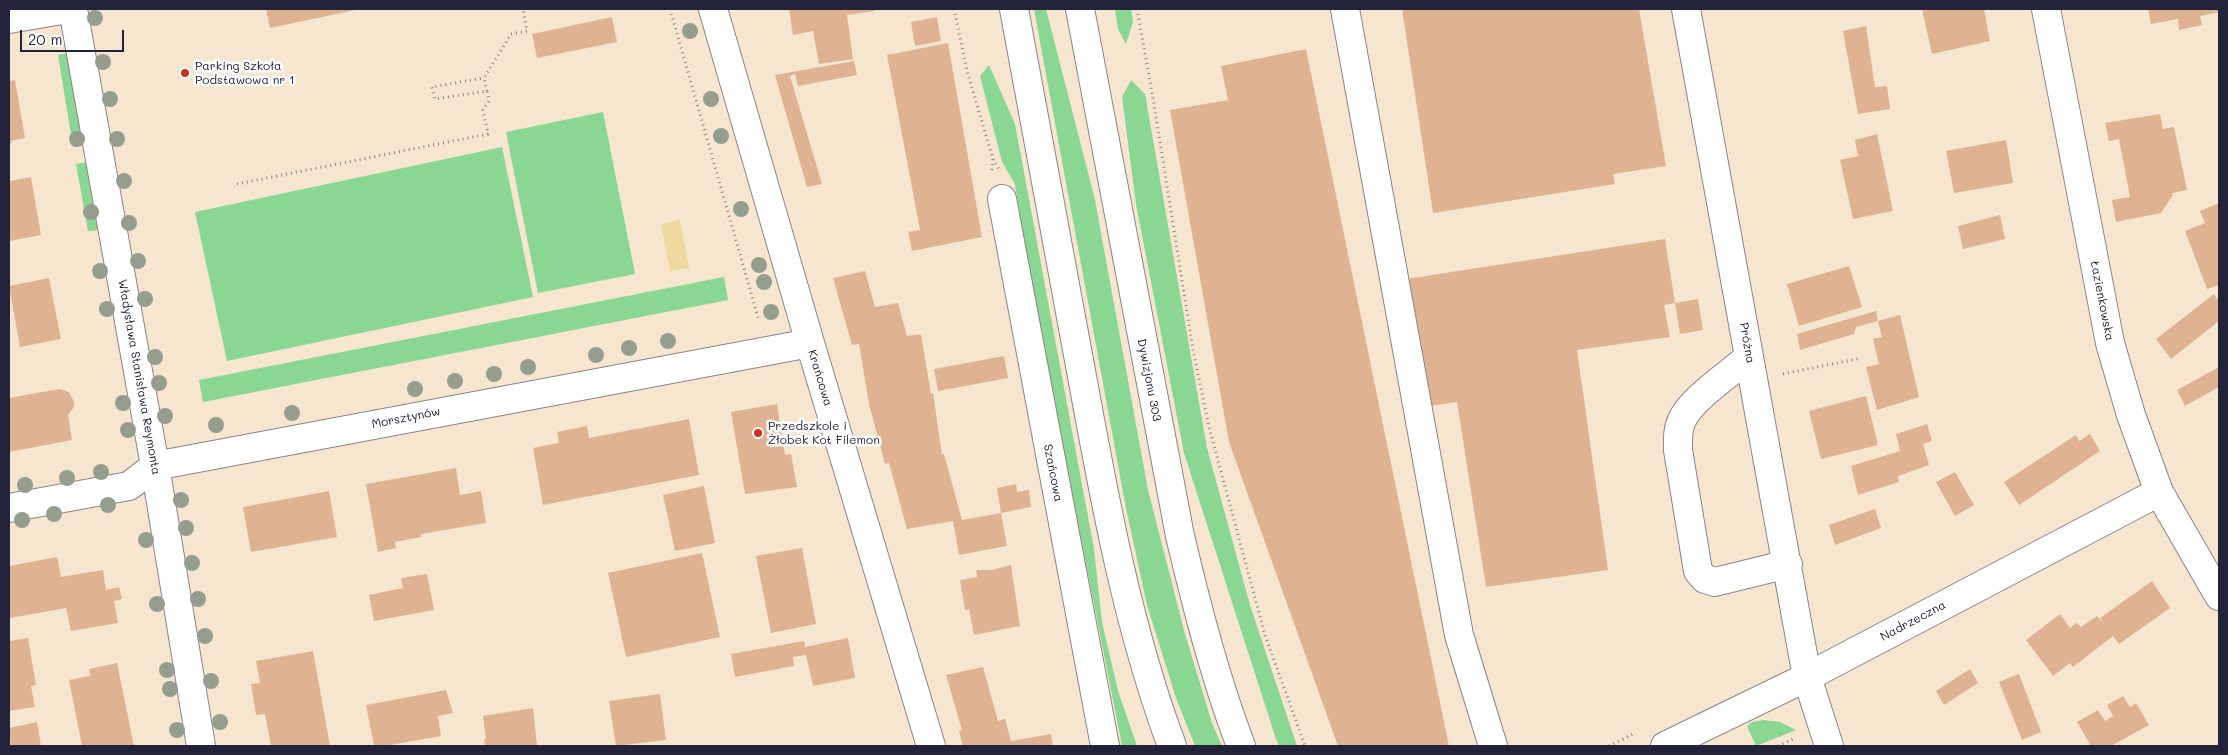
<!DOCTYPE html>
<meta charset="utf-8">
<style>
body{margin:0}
#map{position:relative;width:2228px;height:755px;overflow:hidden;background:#f6e6d0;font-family:Mali,sans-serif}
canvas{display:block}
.frame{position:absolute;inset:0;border:10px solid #22223b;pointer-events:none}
.scale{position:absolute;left:20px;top:30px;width:104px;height:22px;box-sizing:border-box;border:2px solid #22223b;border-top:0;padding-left:6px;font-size:15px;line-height:18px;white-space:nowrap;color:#22223b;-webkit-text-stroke:4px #fff;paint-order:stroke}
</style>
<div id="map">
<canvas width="2228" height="755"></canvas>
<div class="frame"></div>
<div class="scale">20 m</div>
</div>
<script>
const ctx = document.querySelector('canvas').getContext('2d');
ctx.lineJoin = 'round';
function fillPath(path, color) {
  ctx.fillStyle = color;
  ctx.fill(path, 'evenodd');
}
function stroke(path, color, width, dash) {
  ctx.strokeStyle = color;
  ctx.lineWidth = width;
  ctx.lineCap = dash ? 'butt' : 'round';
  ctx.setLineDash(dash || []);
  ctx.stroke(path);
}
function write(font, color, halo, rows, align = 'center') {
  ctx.font = font + ' Mali,sans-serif';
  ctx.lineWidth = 5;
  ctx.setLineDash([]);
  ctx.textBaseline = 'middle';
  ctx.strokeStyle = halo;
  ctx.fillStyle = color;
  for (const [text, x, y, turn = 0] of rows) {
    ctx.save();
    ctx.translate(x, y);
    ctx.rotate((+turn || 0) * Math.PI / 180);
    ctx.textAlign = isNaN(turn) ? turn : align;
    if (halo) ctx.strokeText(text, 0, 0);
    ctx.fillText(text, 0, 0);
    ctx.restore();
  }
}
const green = new Path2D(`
 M 1034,9 L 1046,9 L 1095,200 L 1148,490 L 1185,634 L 1212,723 L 1222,746 L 1195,746 L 1176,698 L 1147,605 L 1126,508 Z
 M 1115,9 L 1131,9 L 1133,22 L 1126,44 L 1118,29 Z
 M 68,53 L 84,145 L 73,147 L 58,55 Z
 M 989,65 L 1015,124 L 1094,549 L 1102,622 L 1118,691 L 1137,746 L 1122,746 L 1027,264 L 1015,184 L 1002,162 L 980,76 Z
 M 1131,80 L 1145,94 L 1207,448 L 1250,605 L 1297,746 L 1279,746 L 1276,739 L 1184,453 L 1136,204 L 1122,97 Z
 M 603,112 L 635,274 L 538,293 L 506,132 Z
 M 502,147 L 533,297 L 227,361 L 195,212 Z
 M 87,162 L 99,230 L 88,231 L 76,164 Z
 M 724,277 L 728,300 L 203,402 L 199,380 Z
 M 1764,720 L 1780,722 L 1796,730 L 1756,746 L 1747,726 L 1752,722 Z`);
const sand = new Path2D(`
 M 680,220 L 689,268 L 670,271 L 661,224 Z`);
const building = new Path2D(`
 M 266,9 L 355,9 L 355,10 L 270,28 Z
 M 789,9 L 875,9 L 875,11 L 847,15 L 853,59 L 819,64 L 813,31 L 793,35 Z
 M 1402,9 L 1639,9 L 1666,166 L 1613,174 L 1615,184 L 1433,213 Z
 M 1922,9 L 1984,9 L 1990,41 L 1932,54 Z
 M 2148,9 L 2219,9 L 2219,12 L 2200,16 L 2202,25 L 2179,30 L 2178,19 L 2151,24 Z
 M 612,17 L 617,42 L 537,58 L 532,34 Z
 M 937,17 L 941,41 L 915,46 L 911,22 Z
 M 1866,26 L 1875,87 L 1887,86 L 1890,109 L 1858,114 L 1843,31 Z
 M 948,43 L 982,237 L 912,251 L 908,232 L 920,230 L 887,55 Z
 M 1306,49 L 1449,746 L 1338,746 L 1229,442 L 1170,110 L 1228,100 L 1221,66 Z
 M 854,61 L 857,75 L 798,86 L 795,74 L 790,76 L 822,184 L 807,187 L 775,75 Z
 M 15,80 L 25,138 L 11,141 L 12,143 L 9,144 L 9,81 Z
 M 2160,114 L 2163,129 L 2174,127 L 2187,190 L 2172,193 L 2173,195 L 2161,213 L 2116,222 L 2112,200 L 2130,197 L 2119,139 L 2109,141 L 2105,123 Z
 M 1877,134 L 1893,211 L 1853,219 L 1840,160 L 1858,156 L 1855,140 Z
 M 2006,140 L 2013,183 L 1954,193 L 1946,151 Z
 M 31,177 L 41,235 L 9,241 L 9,181 Z
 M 2219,203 L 2219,285 L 2207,289 L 2185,231 L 2205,223 L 2200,211 Z
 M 2000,215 L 2005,239 L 1963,249 L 1958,226 Z
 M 1665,239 L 1675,303 L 1664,305 L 1670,337 L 1577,350 L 1608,570 L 1486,587 L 1457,402 L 1430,406 L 1406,279 Z
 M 1849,266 L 1862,307 L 1799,326 L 1787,284 Z
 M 865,271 L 875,307 L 898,303 L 907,336 L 921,334 L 931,394 L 933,393 L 942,455 L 944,454 L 962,520 L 1001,513 L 1007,546 L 959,555 L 953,521 L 907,529 L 889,463 L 885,464 L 869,404 L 859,344 L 852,345 L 833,278 Z
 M 49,278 L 61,339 L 20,347 L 9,286 Z
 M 2214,294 L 2219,302 L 2219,321 L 2171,359 L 2156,339 Z
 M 1698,299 L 1703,330 L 1680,334 L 1675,303 Z
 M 1876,311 L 1878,321 L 1900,315 L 1919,397 L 1877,410 L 1866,367 L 1879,364 L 1873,339 L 1882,337 L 1878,321 L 1856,327 L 1854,334 L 1800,350 L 1797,334 Z
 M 1004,356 L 1008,378 L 938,391 L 934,369 Z
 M 2219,367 L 2219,387 L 2185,406 L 2177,390 Z
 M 59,389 L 69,392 L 74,402 L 74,407 L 68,415 L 72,440 L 9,452 L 9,398 Z
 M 1866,396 L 1878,445 L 1821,459 L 1809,411 Z
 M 777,404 L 785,455 L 791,454 L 797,487 L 745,494 L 731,412 Z
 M 689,419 L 699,475 L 543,505 L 533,448 L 559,443 L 557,432 L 587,426 L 589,438 Z
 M 1927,424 L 1932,441 L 1923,444 L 1929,465 L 1898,476 L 1899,482 L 1858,495 L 1851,466 L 1900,451 L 1896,434 Z
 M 2090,434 L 2100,451 L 2019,505 L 2004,482 L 2076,435 L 2079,441 Z
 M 456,468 L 460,495 L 481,491 L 486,523 L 421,534 L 421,537 L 395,542 L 396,548 L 378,552 L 366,484 Z
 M 1955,472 L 1974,505 L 1955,516 L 1936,482 Z
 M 1016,484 L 1017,492 L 1029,490 L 1031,507 L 1001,513 L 997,488 Z
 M 704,486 L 715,543 L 675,551 L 663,495 Z
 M 329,491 L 337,537 L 251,552 L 243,507 Z
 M 1875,509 L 1881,528 L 1835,545 L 1829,525 Z
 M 802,548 L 816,624 L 771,633 L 756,556 Z
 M 702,553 L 720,637 L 626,657 L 608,573 Z
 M 57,557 L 61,577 L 103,570 L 106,590 L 119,587 L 122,599 L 114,601 L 118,623 L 71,631 L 66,608 L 10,618 L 9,566 Z
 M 1011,565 L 1020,626 L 974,635 L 969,609 L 965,610 L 960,580 L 977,577 L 976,570 L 992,570 Z
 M 427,574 L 434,610 L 374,621 L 369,595 L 403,588 L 401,578 Z
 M 2152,581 L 2170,608 L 2119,644 L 2113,636 L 2073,667 L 2070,663 L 2053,676 L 2026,640 L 2060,614 L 2070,628 L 2077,623 L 2081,627 L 2097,616 L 2105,625 L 2100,618 Z
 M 28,638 L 36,685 L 31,686 L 35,707 L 9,711 L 9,641 Z
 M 848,638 L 855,678 L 813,686 L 806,655 L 793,657 L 794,666 L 735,677 L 731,654 L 804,641 L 805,647 Z
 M 313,651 L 330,746 L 271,746 L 265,714 L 256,715 L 251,684 L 260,683 L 256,661 Z
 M 117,663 L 134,746 L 82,746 L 69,680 L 90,676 L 89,669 Z
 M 983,667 L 998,721 L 1005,719 L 1011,741 L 1051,734 L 1053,746 L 963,746 L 959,731 L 962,730 L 946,675 Z
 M 1970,669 L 1978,683 L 1944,705 L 1936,691 Z
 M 2019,674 L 2041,732 L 2022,740 L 1999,682 Z
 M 446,690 L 453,713 L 438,716 L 441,736 L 385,746 L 374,746 L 366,705 Z
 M 660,694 L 666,740 L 616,746 L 609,701 Z
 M 2123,696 L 2130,707 L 2136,703 L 2149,725 L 2111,746 L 2091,746 L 2077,722 L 2098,710 L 2105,721 L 2113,716 L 2107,705 Z
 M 533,708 L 537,746 L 485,746 L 484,739 L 486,739 L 483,716 Z
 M 37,722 L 41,746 L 11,746 L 9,728 Z`);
const path = new Path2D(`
 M 670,9 L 759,321
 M 954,9 L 967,71 L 993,159 L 999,169
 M 1137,9 L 1153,98 L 1193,350 L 1209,427 L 1265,635 L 1305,746
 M 487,91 L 484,78 L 511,34 L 527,31 L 523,9
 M 992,170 L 993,159
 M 237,184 L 488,134 L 483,110 L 489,101 L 487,91 L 435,99 L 432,87 L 484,78
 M 1783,374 L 1861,358
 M 1609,746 L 1635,733
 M 1778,746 L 1793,739`);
const minor = new Path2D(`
 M 73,9 L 155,466 L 201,746
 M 713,9 L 810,343 L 931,746
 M 1345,9 L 1459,635 L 1493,746
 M 1686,9 L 1807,677 L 1829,746
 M 2046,9 L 2110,343 L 2131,415 L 2159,492 L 2219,596
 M 9,19 L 68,9
 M 1002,199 L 1105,746
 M 1749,357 C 1731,373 1691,399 1682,420 C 1677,430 1678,440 1678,450 L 1698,571 L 1705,579 L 1715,582 L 1788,564
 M 9,508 L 129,486 L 155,466 L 810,343
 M 1665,746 L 1807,677 L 2159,492`);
const major = new Path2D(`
 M 1014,9 C 1036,129 1058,250 1081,371 C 1104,497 1127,625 1172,746
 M 1080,9 L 1180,536 C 1197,607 1215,678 1241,746`);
const trees = [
 [95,18],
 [690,31],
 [103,62],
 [110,99],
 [711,99],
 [721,136],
 [77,139],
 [117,139],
 [124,181],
 [741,209],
 [91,212],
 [129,223],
 [138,261],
 [759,265],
 [100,271],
 [764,282],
 [145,299],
 [107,309],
 [771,312],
 [668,341],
 [629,348],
 [596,355],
 [155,357],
 [528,367],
 [494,374],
 [455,381],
 [159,383],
 [415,389],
 [123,403],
 [292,413],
 [165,416],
 [216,425],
 [128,430],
 [101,472],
 [67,478],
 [25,485],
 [181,500],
 [108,505],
 [54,514],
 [22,520],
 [186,528],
 [146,540],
 [192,563],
 [198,599],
 [157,604],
 [205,636],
 [167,670],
 [211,681],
 [170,689],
 [220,722],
 [177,730]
];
const markers = [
 [185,73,5,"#c8321e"],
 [758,433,5,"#c8321e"]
];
const poiNames = [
 ["Parking Szkoła",195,66],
 ["Podstawowa nr 1",195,80],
 ["Przedszkole i",768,426],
 ["Żłobek Kot Filemon",768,440]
];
const streetNames = [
 ["Łazienkowska",2102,301,79],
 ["Próżna",1747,343,80],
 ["Władysława Stanisława Reymonta",139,377,80],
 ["Krańcowa",820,378,73],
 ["Dywizjonu 303",1149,380,79],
 ["Morsztynów",406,418,-11],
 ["Szańcowa",1053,473,79],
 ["Nadrzeczna",1913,621,-28]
];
fillPath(green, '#8ad693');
fillPath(sand, '#eeda9e');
fillPath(building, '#dfb392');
stroke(minor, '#8c8486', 30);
stroke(major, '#8c8486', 30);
stroke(path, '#8c8486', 3, [1, 4]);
stroke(minor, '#fff', 28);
stroke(major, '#fff', 28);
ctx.fillStyle = '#959d8f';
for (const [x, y] of trees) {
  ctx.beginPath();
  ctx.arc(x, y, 8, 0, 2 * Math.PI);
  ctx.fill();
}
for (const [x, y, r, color] of markers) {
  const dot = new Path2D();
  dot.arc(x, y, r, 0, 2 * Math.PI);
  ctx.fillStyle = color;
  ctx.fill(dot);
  stroke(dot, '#fff', 2);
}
write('12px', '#22223b', '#fff', poiNames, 'left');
write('12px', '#22223b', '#fff', streetNames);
</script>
